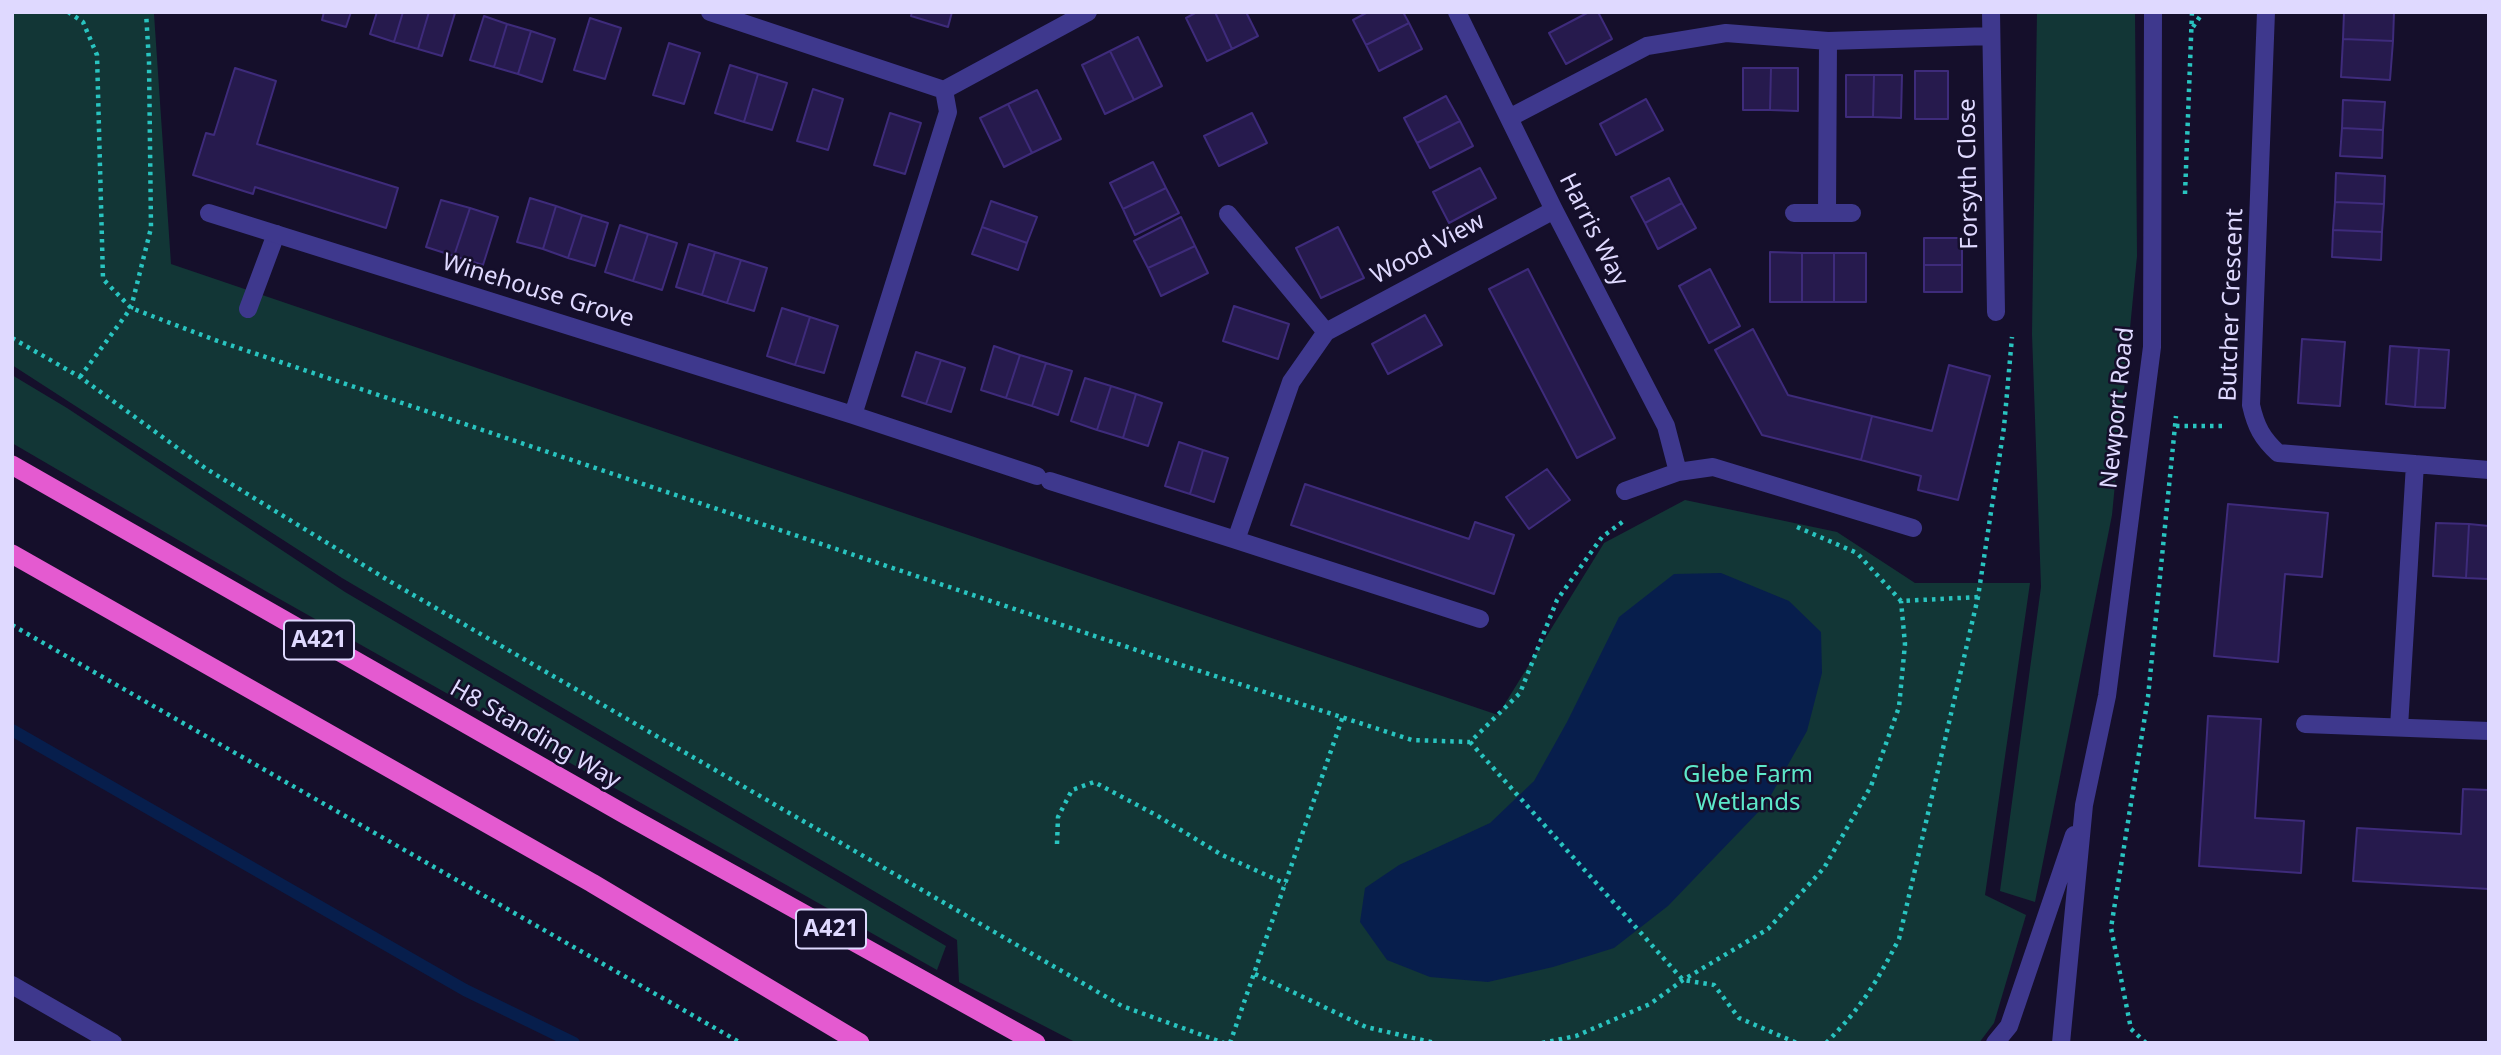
<!DOCTYPE html>
<style>
body{margin:0}
#map{position:relative;width:2501px;height:1055px;overflow:hidden;background:#150f2b;font-family:"Noto Sans",sans-serif}
canvas{display:block}
.frame{position:absolute;inset:0;border:14px solid #dfd9ff;pointer-events:none}
</style>
<div id="map">
<canvas width="2501" height="1055"></canvas>
<div class="frame"></div>
</div>
<script>
const ctx = document.querySelector('canvas').getContext('2d');
ctx.lineJoin = 'round';
function fillPath(path, color) {
  ctx.fillStyle = color;
  ctx.fill(path, 'evenodd');
}
function stroke(path, color, width, dash) {
  ctx.strokeStyle = color;
  ctx.lineWidth = width;
  ctx.lineCap = dash ? 'butt' : 'round';
  ctx.setLineDash(dash || []);
  ctx.stroke(path);
}
function write(font, color, halo, rows, align = 'center') {
  ctx.font = font + ' "Noto Sans",sans-serif';
  ctx.lineWidth = 5;
  ctx.setLineDash([]);
  ctx.textBaseline = 'middle';
  ctx.strokeStyle = halo;
  ctx.fillStyle = color;
  for (const [text, x, y, turn = 0] of rows) {
    ctx.save();
    ctx.translate(x, y);
    ctx.rotate((+turn || 0) * Math.PI / 180);
    ctx.textAlign = isNaN(turn) ? turn : align;
    if (halo) ctx.strokeText(text, 0, 0);
    ctx.fillText(text, 0, 0);
    ctx.restore();
  }
}
const green = new Path2D(`
 M 12,12 L 154,14 L 171,264 L 1498,715 L 1604,543 L 1685,500 L 1837,532 L 1915,583 L 2030,583 L 1985,895 L 2026,915 L 1994,1023 L 1979,1043 L 1077,1043 L 959,982 L 957,940 L 342,578 L 12,365 Z
 M 2037,12 L 2135,12 L 2137,256 L 2112,515 L 2035,902 L 2000,891 L 2041,587 L 2032,334 Z
 M 12,375 L 67,408 L 345,592 L 946,946 L 937,970 L 269,593 L 12,443 Z`);
const water = new Path2D(`
 M 1721,573 L 1789,601 L 1821,632 L 1822,673 L 1807,731 L 1766,804 L 1668,906 L 1614,948 L 1553,967 L 1488,982 L 1430,977 L 1387,960 L 1360,922 L 1365,888 L 1399,865 L 1490,823 L 1534,781 L 1567,722 L 1619,617 L 1674,574 Z`);
const stream = new Path2D(`
 M 12,730 L 465,990 L 574,1043`);
const building = new Path2D(`
 M 324,12 L 351,12 L 346,27 L 322,20 Z
 M 377,12 L 403,12 L 394,42 L 370,34 Z
 M 403,12 L 429,12 L 418,49 L 394,42 Z
 M 429,12 L 455,13 L 442,56 L 418,49 Z
 M 912,12 L 952,12 L 948,27 L 911,16 Z
 M 1197,12 L 1215,12 L 1232,49 L 1207,61 L 1186,18 Z
 M 1215,12 L 1246,12 L 1258,36 L 1232,49 Z
 M 1368,12 L 1403,12 L 1409,23 L 1366,45 L 1353,20 Z
 M 1589,12 L 1598,12 L 1612,39 L 1566,64 L 1549,33 Z
 M 2344,12 L 2394,12 L 2393,41 L 2343,39 Z
 M 484,16 L 507,24 L 494,67 L 470,60 Z
 M 590,18 L 621,28 L 605,79 L 574,70 Z
 M 1409,23 L 1422,49 L 1379,71 L 1366,45 Z
 M 507,24 L 531,31 L 518,74 L 494,67 Z
 M 531,31 L 555,39 L 542,82 L 518,74 Z
 M 1138,37 L 1162,86 L 1134,100 L 1110,51 Z
 M 2343,39 L 2393,41 L 2390,80 L 2341,77 Z
 M 669,43 L 700,53 L 684,104 L 653,95 Z
 M 1110,51 L 1134,100 L 1105,114 L 1082,65 Z
 M 730,65 L 758,74 L 744,122 L 715,113 Z
 M 235,68 L 276,81 L 257,144 L 398,188 L 386,228 L 255,187 L 253,194 L 193,175 L 206,133 L 214,135 Z
 M 1743,68 L 1771,68 L 1770,110 L 1743,110 Z
 M 1771,68 L 1798,68 L 1798,111 L 1770,110 Z
 M 1915,71 L 1948,71 L 1948,119 L 1915,119 Z
 M 758,74 L 787,83 L 772,130 L 744,122 Z
 M 1846,75 L 1874,75 L 1873,117 L 1846,117 Z
 M 1874,75 L 1902,75 L 1901,118 L 1873,117 Z
 M 813,89 L 843,99 L 828,150 L 797,141 Z
 M 1037,90 L 1061,139 L 1032,153 L 1008,104 Z
 M 1446,96 L 1460,121 L 1417,143 L 1404,118 Z
 M 1646,99 L 1663,130 L 1616,155 L 1600,124 Z
 M 2343,100 L 2385,102 L 2383,130 L 2342,128 Z
 M 1008,104 L 1032,153 L 1004,167 L 980,118 Z
 M 890,113 L 921,123 L 905,174 L 874,165 Z
 M 1252,113 L 1267,143 L 1219,166 L 1204,136 Z
 M 1460,121 L 1473,146 L 1430,168 L 1417,143 Z
 M 2342,128 L 2383,130 L 2382,158 L 2340,156 Z
 M 1153,162 L 1166,188 L 1123,209 L 1110,183 Z
 M 1480,168 L 1496,198 L 1449,223 L 1433,192 Z
 M 2336,173 L 2385,176 L 2384,204 L 2335,202 Z
 M 1669,178 L 1682,203 L 1645,223 L 1631,197 Z
 M 1166,188 L 1179,213 L 1135,235 L 1123,209 Z
 M 530,198 L 556,206 L 543,249 L 517,242 Z
 M 441,200 L 470,208 L 454,256 L 426,247 Z
 M 991,201 L 1037,217 L 1027,243 L 982,227 Z
 M 2335,202 L 2384,204 L 2382,232 L 2333,230 Z
 M 1682,203 L 1696,228 L 1658,249 L 1645,223 Z
 M 556,206 L 582,215 L 568,258 L 543,249 Z
 M 470,208 L 498,217 L 483,265 L 454,256 Z
 M 582,215 L 608,223 L 595,266 L 568,258 Z
 M 1181,217 L 1195,246 L 1148,268 L 1134,241 Z
 M 620,225 L 648,234 L 633,281 L 605,272 Z
 M 982,227 L 1027,243 L 1018,270 L 972,254 Z
 M 1338,227 L 1364,278 L 1321,298 L 1296,248 Z
 M 2333,230 L 2382,232 L 2381,260 L 2332,257 Z
 M 648,234 L 677,243 L 662,290 L 633,281 Z
 M 1924,238 L 1962,238 L 1962,265 L 1924,265 Z
 M 689,244 L 715,252 L 702,295 L 676,287 Z
 M 1195,246 L 1208,273 L 1161,296 L 1148,268 Z
 M 715,252 L 741,260 L 727,303 L 702,295 Z
 M 1770,252 L 1802,253 L 1802,302 L 1770,302 Z
 M 1802,253 L 1834,253 L 1834,302 L 1802,302 Z
 M 1834,253 L 1866,253 L 1866,302 L 1834,302 Z
 M 741,260 L 767,268 L 754,311 L 727,303 Z
 M 1924,265 L 1962,265 L 1962,292 L 1924,292 Z
 M 1528,269 L 1615,438 L 1577,458 L 1489,289 Z
 M 1710,269 L 1740,326 L 1709,343 L 1679,286 Z
 M 1234,306 L 1289,324 L 1278,359 L 1223,341 Z
 M 782,308 L 810,317 L 795,365 L 767,356 Z
 M 1425,315 L 1442,345 L 1388,374 L 1372,344 Z
 M 810,317 L 838,326 L 824,373 L 795,365 Z
 M 1753,329 L 1788,395 L 1872,416 L 1861,460 L 1762,435 L 1715,350 Z
 M 2302,339 L 2345,342 L 2340,406 L 2298,403 Z
 M 994,346 L 1020,355 L 1006,398 L 981,390 Z
 M 2390,346 L 2419,348 L 2415,407 L 2386,404 Z
 M 2419,348 L 2449,350 L 2445,408 L 2415,407 Z
 M 916,352 L 941,360 L 926,404 L 902,396 Z
 M 1020,355 L 1046,363 L 1032,406 L 1006,398 Z
 M 941,360 L 965,368 L 951,412 L 926,404 Z
 M 1046,363 L 1072,371 L 1058,415 L 1032,406 Z
 M 1949,365 L 1990,376 L 1958,500 L 1918,490 L 1921,476 L 1861,460 L 1872,416 L 1932,431 Z
 M 1085,378 L 1111,386 L 1097,430 L 1071,421 Z
 M 1111,386 L 1136,394 L 1123,438 L 1097,430 Z
 M 1136,394 L 1162,403 L 1148,446 L 1123,438 Z
 M 1179,442 L 1203,450 L 1190,494 L 1165,486 Z
 M 1203,450 L 1228,458 L 1214,502 L 1190,494 Z
 M 1547,469 L 1570,500 L 1529,529 L 1506,497 Z
 M 1305,484 L 1469,539 L 1475,522 L 1514,535 L 1494,594 L 1291,525 Z
 M 2228,504 L 2328,513 L 2322,577 L 2285,574 L 2278,662 L 2214,656 Z
 M 2436,523 L 2469,524 L 2466,578 L 2433,576 Z
 M 2469,524 L 2489,526 L 2489,579 L 2466,578 Z
 M 2208,716 L 2261,719 L 2255,818 L 2304,821 L 2301,873 L 2199,866 Z
 M 2463,789 L 2489,790 L 2489,889 L 2353,881 L 2357,828 L 2461,834 Z`);
const path = new Path2D(`
 M 68,12 L 83,22 L 97,55 L 103,279 L 131,308 L 215,340 L 1172,662 L 1412,740 L 1470,742 L 1520,693 L 1557,600 L 1602,537 L 1625,520
 M 2193,27 L 2203,12
 M 2185,194 L 2192,12
 M 12,338 L 80,377 L 205,468 L 391,582 L 1122,1006 L 1224,1043
 M 80,377 L 131,308 L 151,228 L 149,62 L 146,12
 M 2176,426 L 2226,426
 M 1797,527 L 1857,553 L 1901,601 L 1978,597
 M 12,625 L 741,1043
 M 1470,742 L 1683,980 L 1714,985 L 1739,1018 L 1797,1043
 M 1057,844 L 1058,817 L 1072,790 L 1094,782 L 1156,815 L 1222,855 L 1286,884
 M 1255,974 L 1366,1027 L 1435,1043
 M 1230,1043 L 1343,716
 M 1542,1043 L 1576,1036 L 1650,1004 L 1683,980 L 1768,929 L 1824,868 L 1871,786 L 1899,707 L 1905,644 L 1901,601
 M 1826,1043 C 1862,1007 1876,983 1899,939 L 1978,597 L 2004,427 L 2012,337
 M 2146,1043 L 2131,1029 L 2111,928 L 2148,697 L 2176,416`);
const service = new Path2D(`
 M 248,309 L 276,234
 M 12,985 L 113,1043`);
const minor = new Path2D(`
 M 710,12 L 944,90 L 1088,12
 M 1457,12 L 1554,210 L 1666,426 L 1678,472
 M 1991,12 L 1996,312
 M 2266,12 L 2251,405 C 2256,427 2262,438 2278,453 L 2489,470
 M 1509,118 L 1647,46 L 1726,33 L 1828,41 L 1991,36
 M 209,213 L 853,415 L 1037,476
 M 1794,213 L 1852,213
 M 1827,213 L 1828,41
 M 1228,214 L 1326,332
 M 853,415 L 948,112 L 944,90
 M 1050,481 L 1236,540 L 1291,382 L 1326,332 L 1554,210
 M 1625,491 L 1678,472 L 1713,467 L 1913,528
 M 1236,540 L 1480,619
 M 2305,724 L 2489,731
 M 2399,727 L 2415,464`);
const tertiary = new Path2D(`
 M 1995,1043 L 2009,1026 L 2074,835
 M 2061,1043 L 2084,805 L 2107,696 L 2152,347 L 2153,12`);
const trunk = new Path2D(`
 M 12,465 L 626,815 L 1036,1043
 M 12,554 L 592,883 L 860,1043`);
const shields = [
 [319,640,70],
 [831,929,70]
];
const shieldNames = [
 ["A421",319,640],
 ["A421",831,929]
];
const streetNames = [
 ["Forsyth Close",1969,174,-91],
 ["Harris Way",1593,230,63],
 ["Wood View",1428,249,-28],
 ["Winehouse Grove",538,291,17],
 ["Butcher Crescent",2232,305,-88],
 ["Newport Road",2118,408,-84],
 ["H8 Standing Way",535,735,30]
];
const parkNames = [
 ["Glebe Farm",1748,775],
 ["Wetlands",1748,803]
];
fillPath(green, '#123636');
fillPath(water, '#071e4c');
stroke(stream, '#071e4c', 12);
fillPath(building, '#261a4d');
stroke(building, '#3e2b7b', 2);
stroke(path, '#29c4c0', 4.5, [3.5, 5]);
stroke(service, '#3e388d', 18);
stroke(minor, '#3e388d', 18);
stroke(tertiary, '#3e388d', 18);
stroke(trunk, '#e45ad0', 19);
for (const [x, y, w] of shields) {
  const box = new Path2D();
  box.roundRect(x - w / 2, y - 19.5, w, 39, 5);
  ctx.fillStyle = '#150f2b';
  ctx.fill(box);
  stroke(box, '#dfd9ff', 2);
}
write('bold 23px', '#dfd9ff', null, shieldNames);
write('24px', '#dfd9ff', '#150f2b', streetNames);
write('24px', '#5de8ca', '#150f2b', parkNames);
</script>
